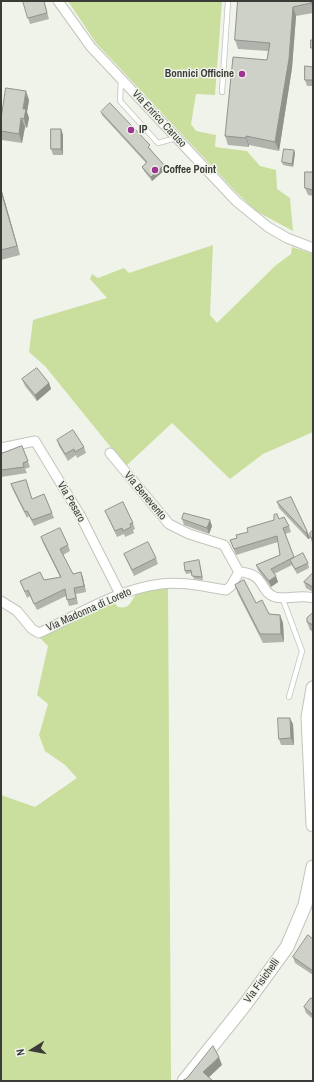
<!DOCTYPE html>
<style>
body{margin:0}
#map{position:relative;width:314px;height:1082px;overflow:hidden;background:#f0f3ea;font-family:"Archivo Narrow",sans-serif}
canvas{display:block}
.frame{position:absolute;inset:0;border:2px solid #3b3c38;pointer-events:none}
.north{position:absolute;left:12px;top:1030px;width:40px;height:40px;-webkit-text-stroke:3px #f0f3ea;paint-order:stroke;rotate:259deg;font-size:11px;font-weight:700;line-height:16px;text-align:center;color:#3b3c38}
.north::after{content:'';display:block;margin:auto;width:14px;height:18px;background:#3b3c38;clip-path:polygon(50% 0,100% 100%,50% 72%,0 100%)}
</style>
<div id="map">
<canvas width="314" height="1082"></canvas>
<div class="frame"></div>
<div class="north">N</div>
</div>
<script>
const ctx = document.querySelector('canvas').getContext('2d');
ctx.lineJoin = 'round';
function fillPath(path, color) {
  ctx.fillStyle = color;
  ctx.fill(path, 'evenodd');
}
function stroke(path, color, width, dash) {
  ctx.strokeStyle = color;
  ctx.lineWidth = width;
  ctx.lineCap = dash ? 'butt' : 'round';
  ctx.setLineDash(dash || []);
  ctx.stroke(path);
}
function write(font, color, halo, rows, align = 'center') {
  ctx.font = font + ' "Archivo Narrow",sans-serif';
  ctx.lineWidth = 3;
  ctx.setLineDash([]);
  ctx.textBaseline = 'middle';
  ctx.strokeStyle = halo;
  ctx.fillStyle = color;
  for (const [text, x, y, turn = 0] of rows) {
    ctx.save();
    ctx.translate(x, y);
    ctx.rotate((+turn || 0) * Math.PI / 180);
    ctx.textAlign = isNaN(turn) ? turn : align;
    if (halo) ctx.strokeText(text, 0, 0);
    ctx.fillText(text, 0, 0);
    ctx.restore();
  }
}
const green = new Path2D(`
 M 68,1 L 222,1 L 215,95 L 196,94 L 191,124 L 196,131 L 216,135 L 215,147 L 247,151 L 260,166 L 276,170 L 277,189 L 290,198 L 293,231 L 256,211 L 235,191 L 96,43 Z
 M 213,245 L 210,315 L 217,323 L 275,266 L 291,254 L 292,247 L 313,254 L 313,432 L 263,454 L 230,479 L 172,423 L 126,466 L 45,366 L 29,352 L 33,320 L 107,298 L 90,279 L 92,274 L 98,278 L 124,268 L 129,273 Z
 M 168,585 L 171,1081 L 1,1081 L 1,795 L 35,807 L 77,778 L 65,765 L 45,751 L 39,735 L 48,704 L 37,695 L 48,646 L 40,638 L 114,602 L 118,607 C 132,610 131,598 139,591 Z`);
const lane = new Path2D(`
 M 121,81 L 120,101 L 158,143 L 176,138
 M 222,92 L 228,1
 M 282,597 L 302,651 L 289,697`);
const street = new Path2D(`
 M 58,1 L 91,47 L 236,201 L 268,227 L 287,238 L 313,248
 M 1,448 L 35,441 L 80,515 L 120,594
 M 110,453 L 169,524 L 189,534 L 224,545 L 239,572
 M 1,601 L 17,611 L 32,629 L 39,633 C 78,615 118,589 161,584 C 183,581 205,587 226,590 L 231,586 L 239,572 C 266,573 259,592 275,597 C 287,600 301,594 313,598`);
const secondary = new Path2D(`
 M 313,688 L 308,717 L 313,825
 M 184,1081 L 244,1006 L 287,947 L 305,905 L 313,867`);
const wall = new Path2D(`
 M 44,1 L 49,19 L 30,24 L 28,18 Z
 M 238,1 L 313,1 L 313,13 L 296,16 L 292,68 L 279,151 L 249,145 L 249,147 L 228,145 L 225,136 L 267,60 L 268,51 L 238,49 L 235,40 Z
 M 313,67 L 313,86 L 307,86 L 305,80 Z
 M 29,100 L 27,112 L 29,118 L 27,128 L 25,127 L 22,143 L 2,140 L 1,137 L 1,119 Z
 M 101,112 L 151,149 L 151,150 L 166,169 L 152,181 L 144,171 L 142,167 L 146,163 L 102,115 Z
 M 61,129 L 63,135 L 63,155 L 53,155 L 51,149 Z
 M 295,153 L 293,167 L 283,165 L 282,162 Z
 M 313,172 L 313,196 L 308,195 L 305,188 Z
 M 1,188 L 20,255 L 1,260 Z
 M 22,379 L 49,383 L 51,389 L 37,401 L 25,386 Z
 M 57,440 L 84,447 L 86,453 L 77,458 L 76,455 L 68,461 L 59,446 Z
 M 22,446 L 30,467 L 25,469 L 27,473 L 1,477 L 1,454 Z
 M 26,480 L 32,499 L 44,494 L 54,518 L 34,526 L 29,516 L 27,518 L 13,490 L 11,484 Z
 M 277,502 L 307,531 L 310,538 L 308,539 L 279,508 Z
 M 105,511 L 133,523 L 135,529 L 133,530 L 134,533 L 125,537 L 124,534 L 117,537 Z
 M 182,519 L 212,526 L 209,534 L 184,525 Z
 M 279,519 L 289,526 L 291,532 L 285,534 L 294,558 L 308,563 L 309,568 L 297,574 L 292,565 L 274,574 L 278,582 L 271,587 L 258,570 L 256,565 L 280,555 L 278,542 L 236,555 L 230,540 L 237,538 L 248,532 Z
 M 313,530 L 313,544 L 312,543 L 310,536 Z
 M 41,537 L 68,545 L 70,551 L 63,555 L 73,574 L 81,572 L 83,578 L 86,592 L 76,594 L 78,604 L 69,606 L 66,596 L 37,610 L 30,596 L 27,598 L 20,581 L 44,580 L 60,577 L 43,543 Z
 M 124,554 L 156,558 L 158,564 L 134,576 Z
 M 200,563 L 203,580 L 194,579 L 192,573 L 186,574 L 185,571 Z
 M 313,573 L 313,592 L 306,588 L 304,582 Z
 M 235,585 L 269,614 L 280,615 L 283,623 L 284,642 L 263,643 L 238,594 Z
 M 313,613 L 313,632 L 310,630 L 307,622 Z
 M 293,724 L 294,745 L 281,745 L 279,739 Z
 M 313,939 L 313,975 L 295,963 L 293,957 Z
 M 313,1000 L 313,1019 L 306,1013 L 304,1007 Z`);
const shadedWall = new Path2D(`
 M 311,1 L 313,1 L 313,9 L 311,3 Z
 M 293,7 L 296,16 L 292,68 L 279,151 L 275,142 Z
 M 26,91 L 29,100 L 27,112 L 29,118 L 27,128 L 24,119 L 23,109 Z
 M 21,118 L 25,127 L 22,143 L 19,134 Z
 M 61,129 L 63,135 L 63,155 L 61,149 Z
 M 246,136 L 249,145 L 249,147 L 246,138 Z
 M 294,150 L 295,153 L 293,167 L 292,164 Z
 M 164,165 L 166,169 L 152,181 L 151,177 Z
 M 1,188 L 20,255 L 17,246 L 1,191 Z
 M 49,383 L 51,389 L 37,401 L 35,395 Z
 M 210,520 L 212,526 L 209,534 L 207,528 Z
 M 307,531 L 310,538 L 308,539 L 306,533 Z
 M 81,572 L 83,578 L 86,592 L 84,586 Z
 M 276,576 L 278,582 L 271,587 L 269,581 Z
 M 280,615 L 283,623 L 284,642 L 281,634 Z
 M 290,718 L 293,724 L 294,745 L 291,738 Z
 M 219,1057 L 222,1065 L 206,1080 L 203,1072 Z`);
const building = new Path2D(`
 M 23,1 L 44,1 L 47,13 L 28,18 Z
 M 238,1 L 311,1 L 311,3 L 293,7 L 289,59 L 275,142 L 246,136 L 246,138 L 225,136 L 233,57 L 267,60 L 270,43 L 235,40 Z
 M 311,40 L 313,40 L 313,48 L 311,48 Z
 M 305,66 L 313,67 L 313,80 L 305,80 Z
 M 6,88 L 26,91 L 23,109 L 26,109 L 24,119 L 21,118 L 19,134 L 1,131 L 1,119 Z
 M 110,103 L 150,145 L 148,147 L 164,165 L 151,177 L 142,167 L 147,162 L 101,112 Z
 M 51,129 L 61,129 L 61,149 L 51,149 Z
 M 284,149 L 294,150 L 292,164 L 282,162 Z
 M 305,172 L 313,172 L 313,190 L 305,188 Z
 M 1,191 L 17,246 L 1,250 Z
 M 37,368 L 49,383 L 35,395 L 22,379 Z
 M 73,430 L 84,447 L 75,452 L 74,449 L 65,454 L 57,440 Z
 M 22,446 L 28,461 L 23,463 L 24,467 L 1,470 L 1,454 Z
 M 26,480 L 32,499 L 44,494 L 52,513 L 32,520 L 27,511 L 25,512 L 11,484 Z
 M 291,497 L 307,531 L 306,533 L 277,502 Z
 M 123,502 L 133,523 L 130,524 L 131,527 L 123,531 L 122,528 L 115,531 L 105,511 Z
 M 184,513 L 210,520 L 207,528 L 182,519 Z
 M 277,514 L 279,519 L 284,517 L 289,526 L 283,528 L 294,557 L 271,569 L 276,576 L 269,581 L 256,565 L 280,555 L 277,536 L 234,549 L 230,540 L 237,538 L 236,535 L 248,532 L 247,528 L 274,520 L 274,515 Z
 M 60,528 L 68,545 L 60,549 L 73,574 L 81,572 L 84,586 L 74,588 L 76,598 L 67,600 L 65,589 L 34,604 L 28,590 L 25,592 L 20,581 L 40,572 L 44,580 L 61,577 L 41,537 Z
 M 313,530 L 313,540 L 310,536 L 310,533 Z
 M 148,542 L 156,558 L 132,570 L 124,554 Z
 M 303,553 L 308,563 L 295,569 L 290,560 Z
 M 199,560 L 202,577 L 192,576 L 191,570 L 185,571 L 184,563 Z
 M 313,573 L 313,587 L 304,582 Z
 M 244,580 L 256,603 L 262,600 L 269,614 L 280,615 L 281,634 L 260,634 L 235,585 Z
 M 313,613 L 313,625 L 307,622 L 307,618 Z
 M 278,718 L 290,718 L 291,738 L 279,739 Z
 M 308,935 L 313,939 L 313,971 L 293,957 Z
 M 311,998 L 313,1000 L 313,1015 L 304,1007 Z
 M 213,1046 L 219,1057 L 203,1072 L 213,1081 L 182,1081 L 187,1078 Z`);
const markers = [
 [242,74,4,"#9f3393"],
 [131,130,4,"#9f3393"],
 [155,170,4,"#9f3393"]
];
const poiNames = [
 ["Bonnici Officine",234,74,"right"],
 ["IP",139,130],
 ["Coffee Point",163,170]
];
const streetNames = [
 ["Via Enrico Caruso",159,119,47],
 ["Via Benevento",145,496,50],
 ["Via Pesaro",71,502,60],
 ["Via Madonna di Loreto",89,610,-24],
 ["Via Fisichelli",262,981,-54]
];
fillPath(green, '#cadf9d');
stroke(lane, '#c2c5bd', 6);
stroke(street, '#c2c5bd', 11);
stroke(secondary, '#c2c5bd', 15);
stroke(lane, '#fff', 4.5);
stroke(street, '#fff', 9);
stroke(secondary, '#fff', 13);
fillPath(wall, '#b1b4ac');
fillPath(shadedWall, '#90928c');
fillPath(building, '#ced1c8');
stroke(building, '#90928c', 1);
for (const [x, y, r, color] of markers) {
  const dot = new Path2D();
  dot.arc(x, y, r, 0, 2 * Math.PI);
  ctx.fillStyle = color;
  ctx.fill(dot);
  stroke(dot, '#f0f3ea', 1.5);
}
write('bold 11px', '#3b3c38', '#f0f3ea', poiNames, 'left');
write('11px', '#3b3c38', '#f0f3ea', streetNames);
</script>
